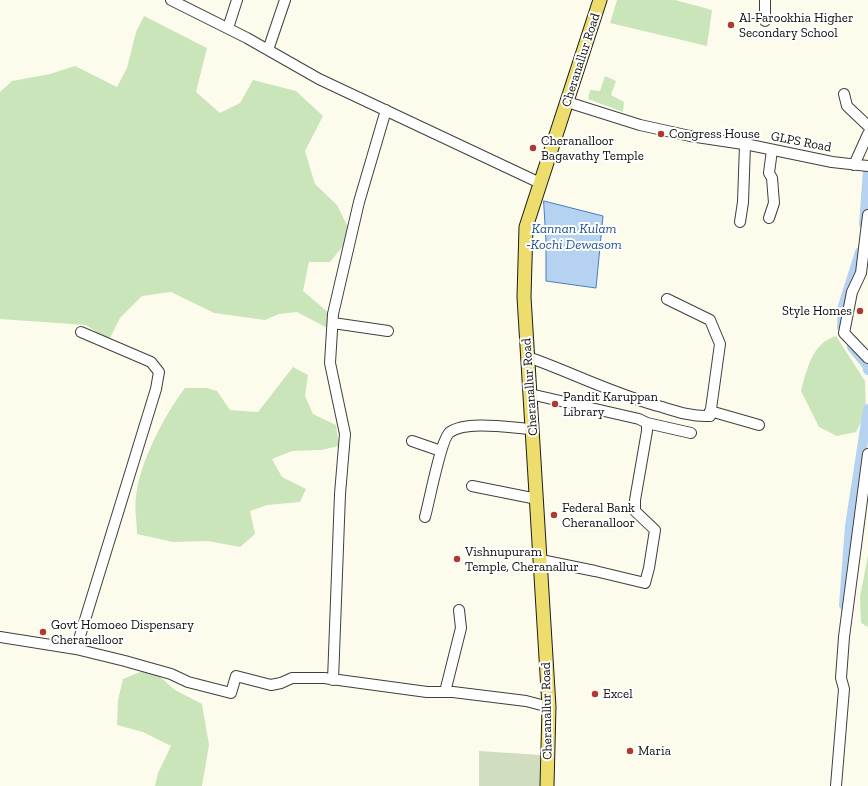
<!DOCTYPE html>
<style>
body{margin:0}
canvas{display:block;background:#fdfcec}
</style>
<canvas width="868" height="786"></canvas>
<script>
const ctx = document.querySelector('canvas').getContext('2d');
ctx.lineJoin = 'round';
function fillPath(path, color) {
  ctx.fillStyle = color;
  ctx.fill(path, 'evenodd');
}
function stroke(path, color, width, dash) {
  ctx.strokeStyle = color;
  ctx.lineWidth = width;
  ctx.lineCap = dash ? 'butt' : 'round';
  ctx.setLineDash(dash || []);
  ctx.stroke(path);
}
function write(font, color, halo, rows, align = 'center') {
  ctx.font = font + ' "Zilla Slab",serif';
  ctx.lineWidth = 4;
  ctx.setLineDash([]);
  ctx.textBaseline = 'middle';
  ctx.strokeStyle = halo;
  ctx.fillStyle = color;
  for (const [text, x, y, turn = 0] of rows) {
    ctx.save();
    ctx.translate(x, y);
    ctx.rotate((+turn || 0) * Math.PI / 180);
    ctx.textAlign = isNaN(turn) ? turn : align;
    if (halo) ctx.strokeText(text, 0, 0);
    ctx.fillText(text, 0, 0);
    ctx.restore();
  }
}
const green = new Path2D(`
 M 617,0 L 675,0 L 712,10 L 707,46 L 610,23 Z
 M 144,16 L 207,48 L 196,92 L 220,113 L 240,103 L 253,80 L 296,91 L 323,116 L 305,151 L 315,184 L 337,205 L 352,235 L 330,262 L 309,262 L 303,291 L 329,313 L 331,330 L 297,312 L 279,314 L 265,320 L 214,313 L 171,292 L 142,296 L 120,318 L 109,340 L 86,325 L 0,319 L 0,92 L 12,81 L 50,74 L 75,66 L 117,87 L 127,68 L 136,32 Z
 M 605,76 L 616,81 L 611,95 L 624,102 L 623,112 L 588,99 L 590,90 L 600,91 Z
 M 836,336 L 865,381 L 866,412 L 856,432 L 837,436 L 819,427 L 801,391 C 807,369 812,343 836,336 Z
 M 293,367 L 308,375 L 305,396 L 313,414 L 336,425 L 339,446 L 321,450 L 292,451 L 272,459 L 282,477 L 306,489 L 300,502 L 267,505 L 250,511 L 255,534 L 240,547 L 208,541 L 173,542 L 137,534 C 137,522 134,508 136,497 C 139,463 165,414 185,388 L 207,388 L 217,391 L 230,410 L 258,412 Z
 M 868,555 L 868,627 L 861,623 L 860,597 Z
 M 150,668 L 175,690 L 202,704 L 209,745 L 202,786 L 155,786 L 158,773 L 171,746 L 143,732 L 117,725 L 118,700 L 123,679 Z`);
const cemetery = new Path2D(`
 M 479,751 L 541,755 L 541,786 L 479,786 Z`);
const water = new Path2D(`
 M 544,201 L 603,216 L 596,288 L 546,281 L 546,242 Z`);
const canal = new Path2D(`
 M 864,224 L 868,171
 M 842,327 L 843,306 L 860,252
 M 852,347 L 867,365 L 868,370
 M 844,605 L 850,526 L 868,409`);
const minor = new Path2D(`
 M 171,0 L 247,38 L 319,79 L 540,183
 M 765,0 L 765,21
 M 228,28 L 237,0
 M 268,50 L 285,0
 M 844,94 L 847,106 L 868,126
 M 567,102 L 640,125 L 690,136 L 750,145 L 832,162 L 868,166
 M 854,165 L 868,134
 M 868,215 L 861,273 L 852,292 L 844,333 L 868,358
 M 769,218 L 774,203 L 772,178 L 769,173 L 772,150
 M 740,222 L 743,202 L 745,145
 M 333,323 L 388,331
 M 528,357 C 573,373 616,395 662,407 C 678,412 693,417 710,416 L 720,344 L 710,320 L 667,299
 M 530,394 L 639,419 L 647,423 L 647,431 L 635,500 L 635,511 L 655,530 L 649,568 L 645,583 L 595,571 L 541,560
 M 710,411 L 759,425
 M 647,423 L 691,433
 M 412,441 L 441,451
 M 472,486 L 537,499
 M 425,517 C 429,503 441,438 450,432 C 467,420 512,428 533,429
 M 0,637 L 76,649 L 125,661 L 171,674 L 188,682 L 231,693 L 236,676 L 271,685 L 281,683 L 292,678 L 324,678 L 427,692 L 453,692 L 526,701 L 549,707
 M 76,649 L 156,389 L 159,372 L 151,362 L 81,332
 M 333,680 L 340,494 L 345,434 L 330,363 L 333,314 L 359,202 L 386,110
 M 445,692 L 461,628 L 459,610
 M 836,786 L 844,689 L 841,678 L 844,637 L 868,454`);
const major = new Path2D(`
 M 547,786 L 549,707 L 524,297 L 526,227 L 600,0`);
const markers = [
 [731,25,4,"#b0392f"],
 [661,134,4,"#b0392f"],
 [533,148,4,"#b0392f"],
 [860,311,4,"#b0392f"],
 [555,404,4,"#b0392f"],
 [554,515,4,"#b0392f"],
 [457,559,4,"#b0392f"],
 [43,632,4,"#b0392f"],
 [595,694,4,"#b0392f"],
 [630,751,4,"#b0392f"]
];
const poiNames = [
 ["Al-Farookhia Higher",739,18],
 ["Secondary School",739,33],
 ["Congress House",669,134],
 ["Cheranalloor",541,141],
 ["Bagavathy Temple",541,156],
 ["Style Homes",852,311,"right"],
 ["Pandit Karuppan",563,397],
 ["Library",563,412],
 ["Federal Bank",562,508],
 ["Cheranalloor",562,523],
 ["Vishnupuram",465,552],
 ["Temple, Cheranallur",465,567],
 ["Govt Homoeo Dispensary",51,625],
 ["Cheranelloor",51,640],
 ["Excel",603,694],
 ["Maria",638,751]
];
const streetNames = [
 ["Cheranallur Road",581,60,-72],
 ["GLPS Road",801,142,11],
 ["Cheranallur Road",530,387,-94],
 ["Cheranallur Road",547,711,-91]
];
const waterNames = [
 ["Kannan Kulam",574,229],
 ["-Kochi Dewasom",574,245]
];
fillPath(green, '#cae5b9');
fillPath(cemetery, '#d0ddbf');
fillPath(water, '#b5d3f1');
stroke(water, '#427fc2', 1);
stroke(canal, '#b5d3f1', 10);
stroke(minor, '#3f3f3f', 12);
stroke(major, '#1d1d1d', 15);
stroke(minor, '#fff', 10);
stroke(major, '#eddd6c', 13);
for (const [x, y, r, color] of markers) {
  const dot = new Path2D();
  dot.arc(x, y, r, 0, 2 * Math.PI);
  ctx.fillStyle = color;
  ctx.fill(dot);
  stroke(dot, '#fff', 1.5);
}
write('13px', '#0c0c0c', '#fff', poiNames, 'left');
write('13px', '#0c0c0c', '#fff', streetNames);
write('italic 14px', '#205393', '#fff', waterNames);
</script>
